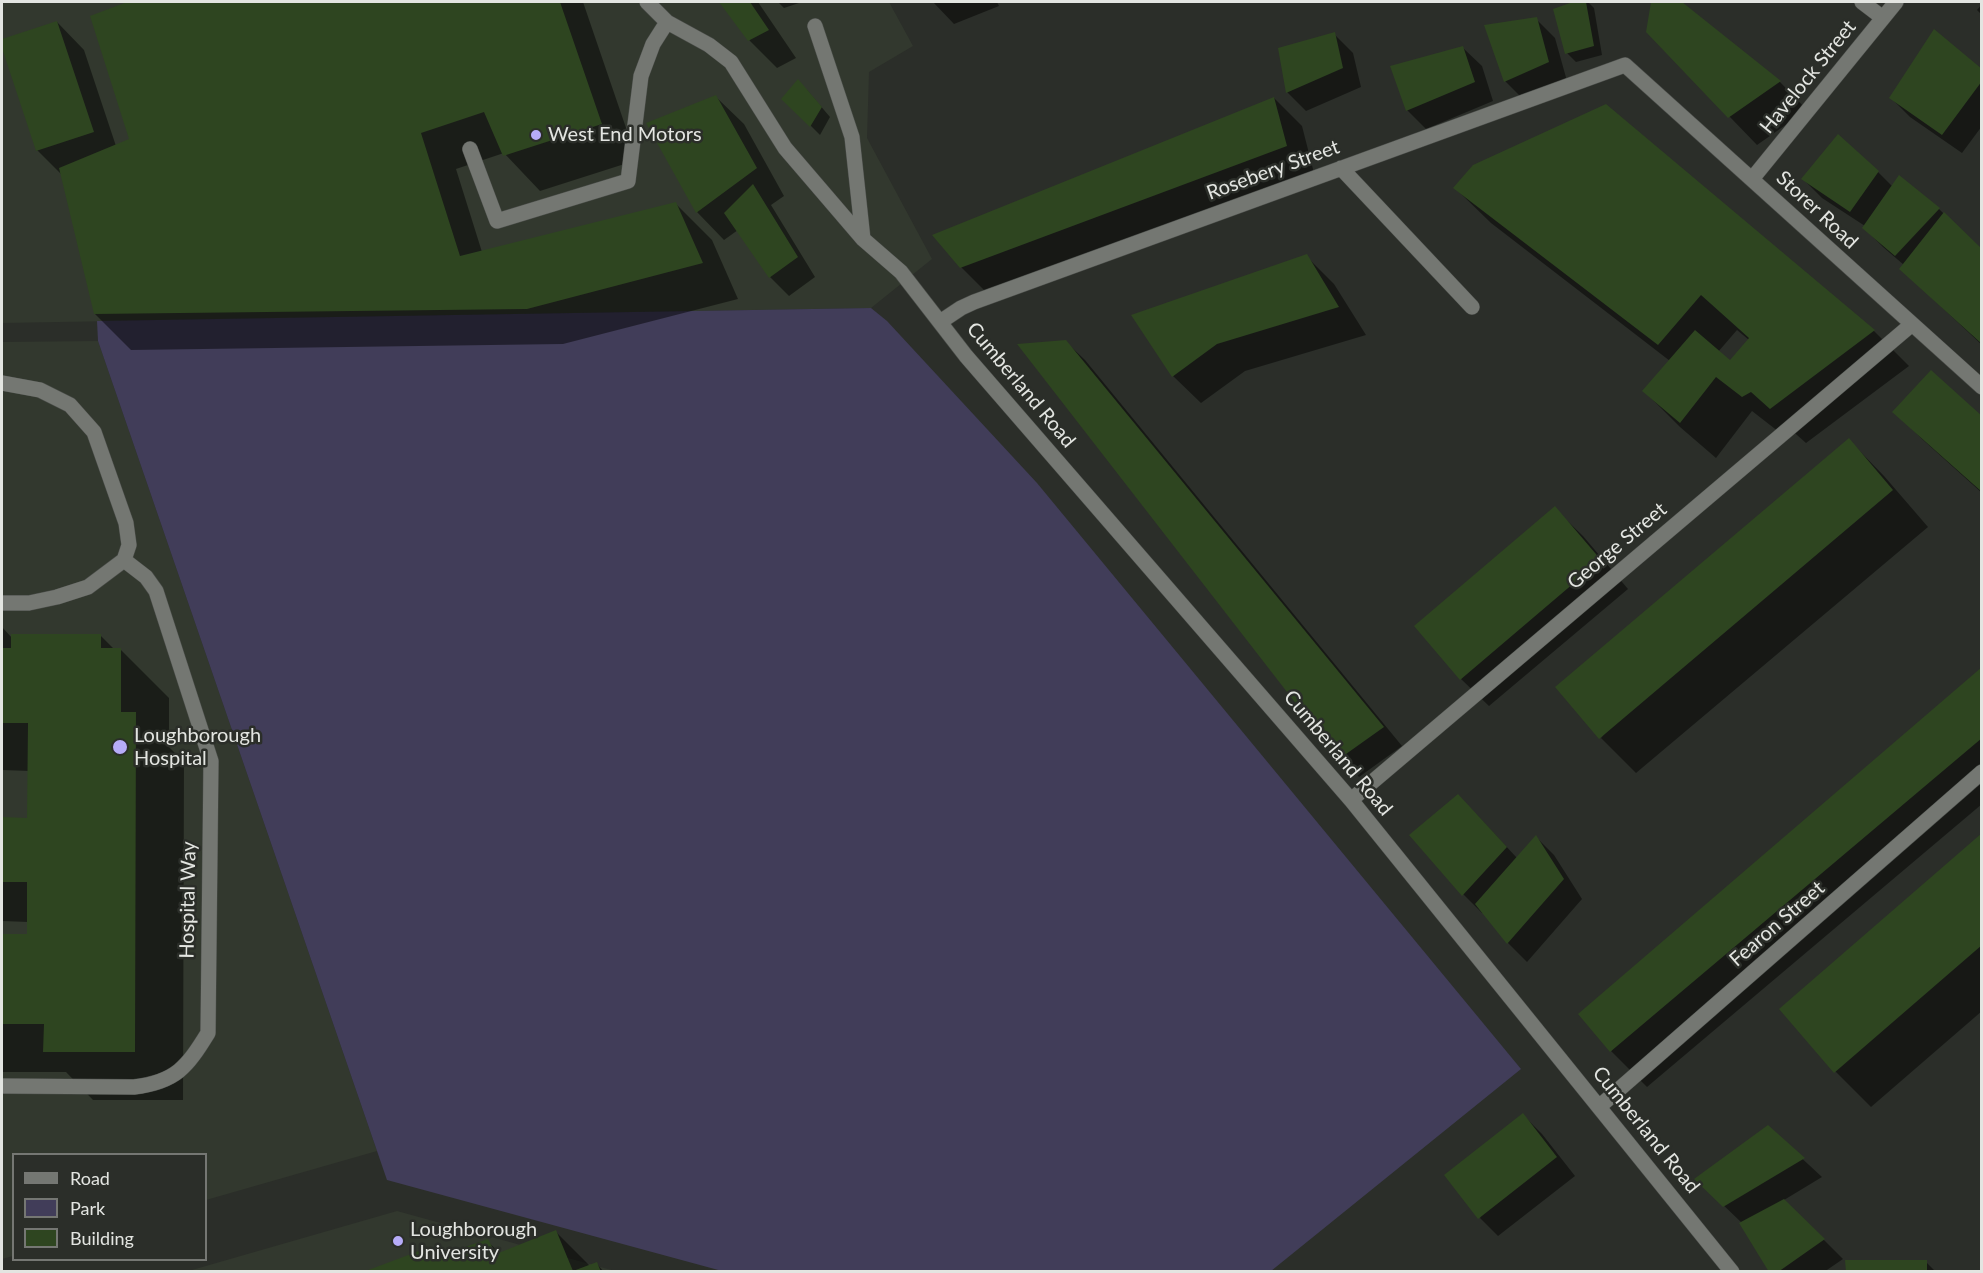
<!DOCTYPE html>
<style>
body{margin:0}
#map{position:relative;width:1983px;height:1273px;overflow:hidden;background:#2b2e29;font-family:Lato,sans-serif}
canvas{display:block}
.frame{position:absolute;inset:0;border:3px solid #e3e5e1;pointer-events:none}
.legend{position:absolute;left:12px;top:1153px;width:195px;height:108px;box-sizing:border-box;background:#2b2e29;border:2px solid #757773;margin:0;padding:8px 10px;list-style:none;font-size:18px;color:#e3e5e1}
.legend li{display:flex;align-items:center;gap:12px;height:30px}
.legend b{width:30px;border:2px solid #757773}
</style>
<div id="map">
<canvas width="1983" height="1273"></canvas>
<div class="frame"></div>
<ul class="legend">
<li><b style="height:8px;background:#747772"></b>Road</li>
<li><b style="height:16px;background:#413d59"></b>Park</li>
<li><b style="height:16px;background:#2e4520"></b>Building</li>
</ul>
</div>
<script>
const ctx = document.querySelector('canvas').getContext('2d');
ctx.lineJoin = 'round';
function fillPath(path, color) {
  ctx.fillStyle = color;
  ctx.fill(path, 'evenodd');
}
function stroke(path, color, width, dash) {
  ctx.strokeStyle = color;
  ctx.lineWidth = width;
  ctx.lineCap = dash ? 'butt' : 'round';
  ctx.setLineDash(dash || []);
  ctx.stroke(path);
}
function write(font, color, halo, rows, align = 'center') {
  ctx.font = font + ' Lato,sans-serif';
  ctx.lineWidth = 5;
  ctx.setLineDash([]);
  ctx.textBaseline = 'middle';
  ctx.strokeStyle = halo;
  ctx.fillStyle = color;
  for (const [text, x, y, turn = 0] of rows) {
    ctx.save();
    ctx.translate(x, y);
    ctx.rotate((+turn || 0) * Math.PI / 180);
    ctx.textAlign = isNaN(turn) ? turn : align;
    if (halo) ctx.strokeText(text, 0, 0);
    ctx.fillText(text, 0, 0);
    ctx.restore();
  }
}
const built = new Path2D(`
 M 2,2 L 889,2 L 913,46 L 869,72 L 867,138 L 932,259 L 871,308 L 2,323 Z
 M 98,341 L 377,1151 L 206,1200 L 206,1154 L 14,1154 L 13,1256 L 2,1259 L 2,342 Z
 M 397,1211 L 615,1271 L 185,1272 Z`);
const green = new Path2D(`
 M 871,308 L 887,321 L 1037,483 L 1521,1069 L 1271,1271 L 722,1271 L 387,1180 L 98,341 L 97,321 Z`);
const shadow = new Path2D(`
 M 131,2 L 583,2 L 637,160 L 540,191 L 504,153 L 456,169 L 482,252 L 676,204 L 712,240 L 738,299 L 563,344 L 131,350 L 95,314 L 62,175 L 37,150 L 2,41 L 57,22 L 84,50 L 116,146 L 130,140 L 92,17 Z
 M 721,2 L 758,2 L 796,58 L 777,68 L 750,41 Z
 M 778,2 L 802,2 L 784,8 Z
 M 933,2 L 997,2 L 999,6 L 954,24 Z
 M 1578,2 L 1588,2 L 1594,8 L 1602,55 L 1576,62 L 1567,53 L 1555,10 Z
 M 1652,2 L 1679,2 L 1780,82 L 1807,110 L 1757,145 L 1648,32 Z
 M 1982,4 L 1982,15 L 1977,10 Z
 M 1536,19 L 1555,38 L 1567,81 L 1524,100 L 1505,81 Z
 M 1334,34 L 1353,53 L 1361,87 L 1306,111 L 1287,92 Z
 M 1463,48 L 1482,66 L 1493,101 L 1426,129 L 1407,110 Z
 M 1982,71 L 1982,126 L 1962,153 L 1910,117 L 1891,98 Z
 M 807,90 L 830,117 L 820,135 L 783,98 Z
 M 716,97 L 744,124 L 784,196 L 771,205 L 815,277 L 789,296 L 770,277 L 738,230 L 724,240 L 697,212 Z
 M 1274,98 L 1302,126 L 1314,173 L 989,295 L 961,267 Z
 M 1878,172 L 1893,187 L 1939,209 L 1982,251 L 1982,345 L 1901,269 L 1904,265 L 1883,247 L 1864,228 L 1865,226 L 1822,198 L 1803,179 Z
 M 1455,188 L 1874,331 L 1909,366 L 1806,443 L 1788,427 L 1779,432 L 1752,411 L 1716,458 L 1680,427 L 1644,391 L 1670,361 L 1491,223 ZM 1737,330 L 1749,340 L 1730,362 L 1718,352 Z
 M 1306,256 L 1334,284 L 1366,335 L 1245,371 L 1201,403 L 1173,376 Z
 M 1065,341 L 1085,360 L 1402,746 L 1359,777 L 1341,758 L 1020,345 Z
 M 1895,412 L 1982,418 L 1982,493 L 1922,439 Z
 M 1849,440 L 1884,476 L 1928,527 L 1636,773 L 1601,738 Z
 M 1555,509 L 1583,536 L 1628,589 L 1489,706 L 1461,679 Z
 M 2,627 L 13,639 L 100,635 L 115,650 L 121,650 L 169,698 L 169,747 L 184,762 L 183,1100 L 93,1100 L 66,1072 L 2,1072 L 2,935 L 28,935 L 28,922 L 2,921 L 2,819 L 29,819 L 29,771 L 2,770 Z
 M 1982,669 L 1982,804 L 1647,1087 L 1611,1051 Z
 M 1477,815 L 1517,858 L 1536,837 L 1554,855 L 1582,899 L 1527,962 L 1508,943 L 1483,912 L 1482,913 L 1464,895 L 1411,835 Z
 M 1982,835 L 1982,1011 L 1871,1107 L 1835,1071 Z
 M 1523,1115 L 1542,1134 L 1575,1176 L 1498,1236 L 1480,1218 Z
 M 1768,1127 L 1822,1177 L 1784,1200 L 1843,1259 L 1824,1272 L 1771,1272 L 1742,1223 L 1696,1179 Z
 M 556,1232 L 590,1266 L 597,1264 L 604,1272 L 367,1272 L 427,1250 L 435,1259 L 487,1241 L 501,1254 Z
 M 1926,1262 L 1936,1272 L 1848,1272 Z`);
const building = new Path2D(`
 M 127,2 L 560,2 L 602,124 L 503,156 L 484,112 L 421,133 L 460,256 L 676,202 L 703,263 L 527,309 L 94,314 L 59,168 L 129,139 L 90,16 Z
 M 719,2 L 750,2 L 769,30 L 748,41 Z
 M 1573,2 L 1586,2 L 1594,46 L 1565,54 L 1553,9 Z
 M 1651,2 L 1682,2 L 1781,81 L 1728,118 L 1646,32 Z
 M 1537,17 L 1549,62 L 1504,82 L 1484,25 Z
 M 57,21 L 94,132 L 36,151 L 2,48 L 2,39 Z
 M 1934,29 L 1982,69 L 1982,81 L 1942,135 L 1889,98 Z
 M 1335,32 L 1343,68 L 1286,93 L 1278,48 Z
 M 1463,46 L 1475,82 L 1406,111 L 1390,66 Z
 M 798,79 L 822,107 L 810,127 L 781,99 Z
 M 716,95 L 757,168 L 696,213 L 646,123 Z
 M 1274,97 L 1287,146 L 960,268 L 932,235 Z
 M 1606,104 L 1875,330 L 1770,409 L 1751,392 L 1742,397 L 1716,377 L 1680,423 L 1642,391 L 1695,330 L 1730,360 L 1749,338 L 1701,295 L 1658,345 L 1453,188 L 1473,165 Z
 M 1838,134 L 1879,171 L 1850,212 L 1801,179 Z
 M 1899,175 L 1940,208 L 1895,256 L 1862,228 Z
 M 753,184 L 798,257 L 769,278 L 724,213 Z
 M 1944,212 L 1982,249 L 1982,344 L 1899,269 Z
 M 1307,254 L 1339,307 L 1217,344 L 1172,377 L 1131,315 Z
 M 1066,340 L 1384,727 L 1339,759 L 1017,344 Z
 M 1931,370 L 1982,416 L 1982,492 L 1892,412 Z
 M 1849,438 L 1893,490 L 1599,739 L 1555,687 Z
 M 1555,506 L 1601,560 L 1460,680 L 1414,626 Z
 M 11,634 L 101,634 L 101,648 L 121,648 L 121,712 L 136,712 L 135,1052 L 43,1052 L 44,1024 L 2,1024 L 2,934 L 27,934 L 27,882 L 2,882 L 2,817 L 27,818 L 28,723 L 2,723 L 2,648 L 11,648 Z
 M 1982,667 L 1982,738 L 1610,1052 L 1578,1014 Z
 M 1458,794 L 1507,847 L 1462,896 L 1409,835 Z
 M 1982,833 L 1982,945 L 1834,1073 L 1779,1009 Z
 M 1536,835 L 1564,879 L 1507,944 L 1475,904 Z
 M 1523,1113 L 1557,1157 L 1478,1219 L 1444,1175 Z
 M 1768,1125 L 1805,1158 L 1723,1207 L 1694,1179 Z
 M 1784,1199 L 1825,1239 L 1778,1272 L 1769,1272 L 1739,1223 Z
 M 556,1230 L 573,1271 L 597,1262 L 601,1272 L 363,1272 L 427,1248 L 431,1259 L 488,1239 L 496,1254 Z
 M 1845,1260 L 1927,1260 L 1927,1272 L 1846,1272 Z`);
const minor = new Path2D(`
 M 647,2 L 667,22 L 709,45 L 731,62 L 785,148 L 863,239 L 901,272 L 966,356 L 1351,800 L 1732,1272
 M 1862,2 L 1883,18
 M 815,26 L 852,137 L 863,239
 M 470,149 L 497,221 L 628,181 L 641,76 L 653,44 L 667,22
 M 1341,168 L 1472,307
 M 1752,179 L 1896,2
 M 940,322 L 961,308 L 974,302 L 1625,65 L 1982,387
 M 2,383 L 40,390 L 70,405 L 94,432 L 126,523 L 129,545 L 124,560 L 88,587 L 57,597 L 29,603 L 2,603
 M 1351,800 L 1911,325
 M 2,1086 L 134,1087 C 176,1082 187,1067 208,1033 L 211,761 L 156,591 L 146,577 L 124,560
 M 1600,1106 L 1982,772`);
const markers = [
 [536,135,6,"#b6acf8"],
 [120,747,8,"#b6acf8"],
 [398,1241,6,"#b6acf8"]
];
const streetNames = [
 ["Havelock Street",1808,77,-51],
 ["Rosebery Street",1273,170,-20],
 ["Storer Road",1817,210,43],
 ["Cumberland Road",1021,385,50],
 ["George Street",1617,546,-40],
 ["Cumberland Road",1338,753,50],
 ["Hospital Way",188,900,-89],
 ["Fearon Street",1777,924,-41],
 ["Cumberland Road",1646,1130,51]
];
const poiNames = [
 ["West End Motors",548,135],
 ["Loughborough",134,736],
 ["Hospital",134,759],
 ["Loughborough",410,1230],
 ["University",410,1253]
];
fillPath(built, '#32382e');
fillPath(green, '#413d59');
fillPath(shadow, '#0007');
fillPath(building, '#2e4520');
stroke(minor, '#494c48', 16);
stroke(minor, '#747772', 15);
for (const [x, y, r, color] of markers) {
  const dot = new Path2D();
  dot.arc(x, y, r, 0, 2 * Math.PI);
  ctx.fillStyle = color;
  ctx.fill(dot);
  stroke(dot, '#2b2e29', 2);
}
write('20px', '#e3e5e1', '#2b2e29', streetNames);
write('20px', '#e3e5e1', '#2b2e29', poiNames, 'left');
</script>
